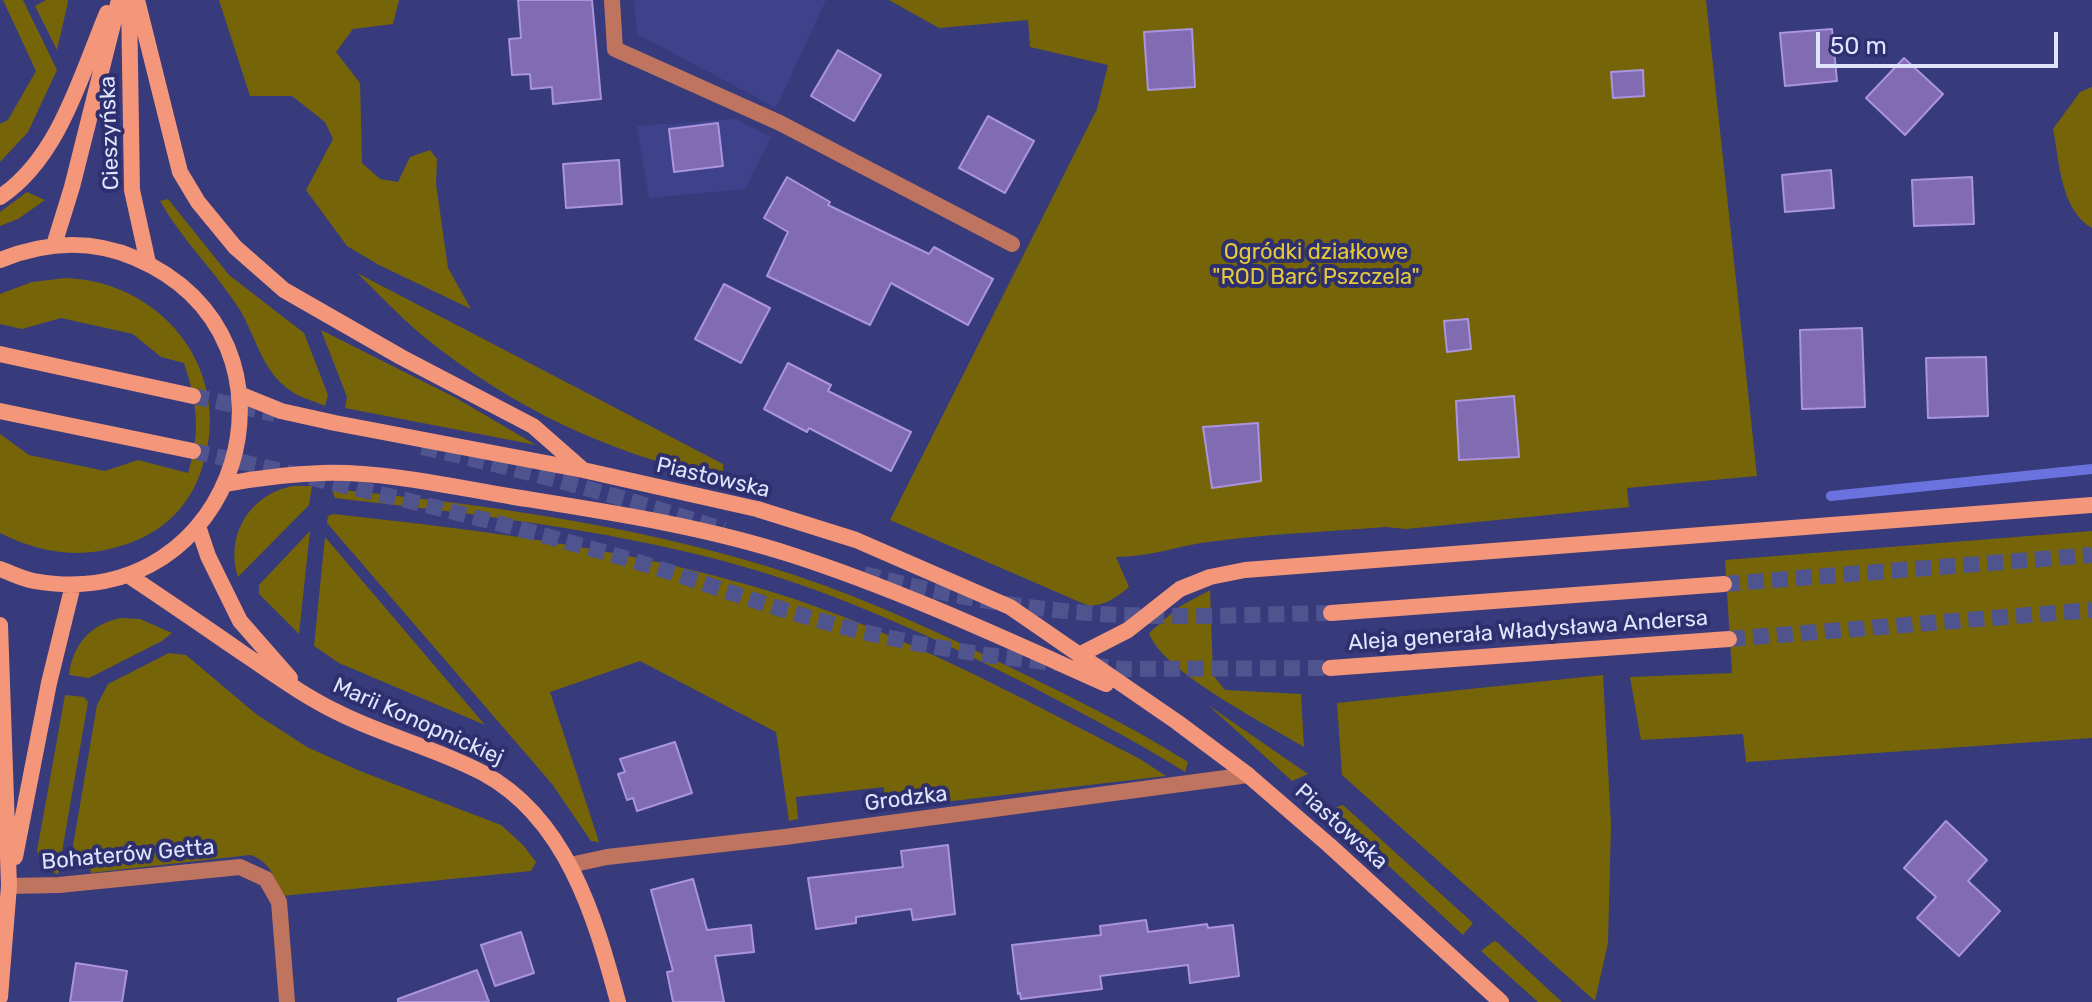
<!DOCTYPE html>
<meta charset="utf-8">
<style>
body{margin:0}
#map{position:relative;width:2092px;height:1002px;overflow:hidden;background:#373a7b;font-family:Rubik,sans-serif}
canvas{display:block}
.scale{position:absolute;left:1816px;top:32px;width:242px;height:36px;box-sizing:border-box;border:4px solid #e0e4fc;border-top:0;padding-left:10px;font-size:24px;line-height:28px;white-space:nowrap;color:#e0e4fc;-webkit-text-stroke:6px #2d2f6f;paint-order:stroke}
</style>
<div id="map">
<canvas width="2092" height="1002"></canvas>
<div class="scale">50 m</div>
</div>
<script>
const ctx = document.querySelector('canvas').getContext('2d');
ctx.lineJoin = 'round';
function fillPath(path, color) {
  ctx.fillStyle = color;
  ctx.fill(path, 'evenodd');
}
function stroke(path, color, width, dash) {
  ctx.strokeStyle = color;
  ctx.lineWidth = width;
  ctx.lineCap = dash ? 'butt' : 'round';
  ctx.setLineDash(dash || []);
  ctx.stroke(path);
}
function write(font, color, halo, rows, align = 'center') {
  ctx.font = font + ' Rubik,sans-serif';
  ctx.lineWidth = 8;
  ctx.setLineDash([]);
  ctx.textBaseline = 'middle';
  ctx.strokeStyle = halo;
  ctx.fillStyle = color;
  for (const [text, x, y, turn = 0] of rows) {
    ctx.save();
    ctx.translate(x, y);
    ctx.rotate((+turn || 0) * Math.PI / 180);
    ctx.textAlign = isNaN(turn) ? turn : align;
    if (halo) ctx.strokeText(text, 0, 0);
    ctx.fillText(text, 0, 0);
    ctx.restore();
  }
}
const built = new Path2D(`
 M 634,0 L 826,0 L 776,108 L 637,34 Z
 M 735,119 L 771,137 L 745,189 L 649,198 L 637,126 Z`);
const green = new Path2D(`
 M 3,0 L 23,0 L 57,70 L 28,132 L 0,162 L 0,124 L 8,120 L 36,71 Z
 M 46,0 L 68,0 L 68,2 L 57,50 L 35,6 Z
 M 219,0 L 399,0 L 393,24 L 353,29 L 336,52 L 360,83 L 362,163 L 380,179 L 398,182 L 410,157 L 430,150 L 437,159 L 436,184 L 448,268 L 471,309 L 379,265 L 347,246 L 306,190 L 333,139 L 325,122 L 292,96 L 250,96 Z
 M 889,0 L 1706,0 L 1757,476 L 1627,488 L 1629,507 L 1406,529 L 1386,527 C 1325,532 1262,534 1201,543 C 1172,548 1146,557 1116,557 L 1129,587 C 1116,598 1106,605 1089,606 L 890,520 L 1097,109 L 1108,65 L 1030,47 L 1028,20 L 939,28 Z
 M 2092,87 L 2092,228 C 2060,209 2060,163 2053,129 L 2080,92 Z
 M 27,192 L 45,200 L 18,219 L 0,226 L 0,212 Z
 M 168,199 L 229,275 L 304,333 L 328,395 L 325,406 C 315,401 300,398 291,391 C 261,371 256,335 238,307 C 214,270 182,240 160,201 Z
 M 357,273 L 723,464 L 723,478 C 613,456 510,407 423,336 C 400,317 379,294 357,273 Z
 M 66,278 C 167,282 237,377 200,474 C 186,512 156,537 117,547 C 76,559 38,552 0,533 L 0,434 L 29,455 L 105,471 L 138,460 L 188,473 C 201,433 197,402 184,363 L 161,357 L 133,334 L 61,318 L 22,329 L 0,324 L 0,294 L 32,282 Z
 M 321,330 L 456,398 L 536,445 L 345,408 L 347,397 Z
 M 293,486 L 312,486 L 309,505 L 238,577 C 225,535 250,494 293,486 Z
 M 332,489 C 478,504 625,523 766,566 C 846,590 921,624 995,660 C 1061,692 1126,723 1188,762 L 1185,772 C 1139,743 1091,718 1042,692 C 933,636 820,584 700,555 C 581,526 457,512 335,498 Z
 M 333,514 C 480,530 627,548 769,591 C 900,631 1019,697 1140,759 L 1166,776 L 884,809 L 884,787 L 796,797 L 798,819 L 789,821 L 776,732 L 640,661 L 550,692 L 599,842 L 591,841 L 552,784 L 327,523 L 328,516 Z
 M 310,531 L 299,634 L 259,594 L 259,585 Z
 M 2092,531 L 2092,738 L 1746,762 L 1743,734 L 1641,740 L 1630,677 L 1732,673 L 1725,560 Z
 M 325,537 L 485,725 L 339,663 L 314,646 Z
 M 1210,590 L 1213,675 L 1225,690 L 1301,694 L 1304,747 C 1268,725 1161,671 1149,633 L 1179,607 Z
 M 120,618 L 140,619 L 172,633 L 162,641 L 89,678 L 69,675 C 73,644 90,625 120,618 Z
 M 169,653 L 186,655 L 256,714 L 307,747 L 360,771 L 501,825 L 523,845 L 536,862 L 531,871 L 282,896 C 276,879 269,860 250,855 L 91,873 L 89,864 L 78,866 L 72,852 L 97,705 L 108,684 Z
 M 1603,675 L 1611,824 L 1608,943 L 1595,1001 L 1342,775 L 1337,703 Z
 M 65,695 L 84,697 L 88,702 L 58,875 L 44,866 L 37,851 Z
 M 1208,705 L 1308,774 L 1292,781 Z
 M 1343,805 L 1473,923 L 1463,935 L 1333,814 L 1337,807 Z
 M 1494,941 L 1497,942 L 1562,1002 L 1538,1002 L 1481,951 Z`);
const stream = new Path2D(`
 M 1831,496 L 2092,469`);
const building = new Path2D(`
 M 518,0 L 592,0 L 601,99 L 553,104 L 552,87 L 531,89 L 530,74 L 512,75 L 509,39 L 521,38 Z
 M 1192,29 L 1195,87 L 1148,90 L 1144,32 Z
 M 1832,29 L 1837,81 L 1785,86 L 1780,33 Z
 M 838,50 L 881,75 L 854,121 L 811,96 Z
 M 1904,58 L 1943,94 L 1905,135 L 1866,98 Z
 M 1643,70 L 1644,96 L 1613,98 L 1611,72 Z
 M 988,116 L 1034,141 L 1005,193 L 959,168 Z
 M 718,123 L 723,166 L 674,172 L 669,129 Z
 M 619,160 L 622,204 L 566,208 L 563,164 Z
 M 1831,170 L 1834,208 L 1785,212 L 1782,175 Z
 M 787,177 L 830,202 L 828,205 L 929,254 L 934,247 L 993,279 L 968,325 L 891,283 L 870,325 L 767,276 L 788,232 L 764,218 Z
 M 1972,177 L 1974,224 L 1914,226 L 1912,180 Z
 M 724,284 L 770,308 L 741,363 L 695,339 Z
 M 1468,319 L 1471,349 L 1447,352 L 1444,321 Z
 M 1862,328 L 1865,407 L 1802,409 L 1800,330 Z
 M 1986,357 L 1988,416 L 1928,418 L 1926,358 Z
 M 788,363 L 831,385 L 828,391 L 911,432 L 891,471 L 809,428 L 807,432 L 764,409 Z
 M 1514,396 L 1519,457 L 1459,460 L 1456,401 Z
 M 1258,423 L 1261,481 L 1212,488 L 1203,427 Z
 M 675,742 L 692,793 L 637,811 L 633,798 L 627,800 L 618,774 L 625,772 L 620,759 Z
 M 1946,821 L 1987,860 L 1968,881 L 2000,911 L 1959,956 L 1917,918 L 1936,897 L 1904,868 Z
 M 948,845 L 955,914 L 913,920 L 911,909 L 856,917 L 856,923 L 816,929 L 808,878 L 903,867 L 901,851 Z
 M 693,879 L 707,930 L 751,925 L 754,952 L 715,956 L 724,1002 L 673,1002 L 667,972 L 673,971 L 651,890 Z
 M 1146,920 L 1148,932 L 1207,924 L 1208,928 L 1233,925 L 1239,976 L 1190,983 L 1188,965 L 1100,976 L 1102,989 L 1021,999 L 1020,993 L 1018,994 L 1012,945 L 1101,935 L 1100,926 Z
 M 521,932 L 534,973 L 495,986 L 481,945 Z
 M 76,963 L 127,971 L 122,1002 L 70,1002 Z
 M 477,970 L 489,1002 L 398,1002 L 398,999 Z`);
const secondaryTunnel = new Path2D(`
 M 193,396 L 275,414
 M 422,447 C 524,470 624,497 724,530
 M 193,451 C 335,483 477,515 617,556 C 679,573 739,597 801,615 C 884,640 970,655 1057,663
 M 864,574 C 945,596 1039,612 1123,615 C 1192,618 1262,614 1331,613
 M 1724,584 L 2092,555
 M 1729,639 L 2092,610
 M 1092,666 L 1124,669 L 1330,668`);
const street = new Path2D(`
 M 612,0 L 615,49 L 780,123 L 1012,244
 M 570,865 L 607,857 L 785,837 L 1248,775
 M 9,886 L 59,885 L 240,867 L 266,879 L 279,902 L 287,1002`);
const secondary = new Path2D(`
 M 129,0 L 132,190 L 148,263
 M 137,0 L 180,172 L 198,202 L 235,247 L 284,290 L 401,357 L 533,426 L 582,469
 M 0,197 C 59,158 81,75 107,13
 M 54,245 L 72,187 L 119,0
 M 0,260 C 44,242 91,239 135,258 C 323,338 239,618 34,581 C 23,579 11,573 0,569
 M 0,354 L 193,396
 M 239,394 L 281,411 L 335,423 L 583,470 L 757,509 L 856,540 L 1010,607 L 1177,722 L 1248,775 L 1329,845 L 1501,1002
 M 0,411 L 193,451
 M 226,484 C 258,478 290,474 322,473 C 384,471 453,487 514,497 C 608,512 702,526 792,555 C 900,590 1003,638 1106,684
 M 198,526 L 208,556 L 240,621 L 290,678
 M 128,575 C 167,601 205,627 244,654 C 274,674 304,696 337,712 C 384,736 436,748 483,773 C 566,818 595,916 618,1002
 M 1331,613 L 1724,584
 M 0,625 L 9,886 L 0,997
 M 1079,655 L 1128,630 L 1180,589 L 1210,577 L 1245,570 L 2092,505
 M 1330,668 L 1729,639
 M 15,857 L 49,683 L 73,585`);
const streetNames = [
 ["Cieszyńska",110,133,-92],
 ["Piastowska",713,478,13],
 ["Aleja generała Władysława Andersa",1528,631,-4],
 ["Marii Konopnickiej",418,722,24],
 ["Grodzka",906,799,-7],
 ["Piastowska",1341,827,42],
 ["Bohaterów Getta",128,855,-5]
];
const parkNames = [
 ["Ogródki działkowe",1316,253],
 ["\"ROD Barć Pszczela\"",1316,278]
];
fillPath(built, '#3e428a');
fillPath(green, '#766508');
stroke(stream, '#6a72de', 10);
fillPath(building, '#816bb1');
stroke(building, '#aa94de', 2);
stroke(secondaryTunnel, '#50548e', 16, [16, 8]);
stroke(street, '#be745e', 16);
stroke(secondary, '#f49679', 16);
write('22px', '#e0e4fc', '#2d2f6f', streetNames);
write('22px', '#e5c93d', '#2d2f6f', parkNames);
</script>
